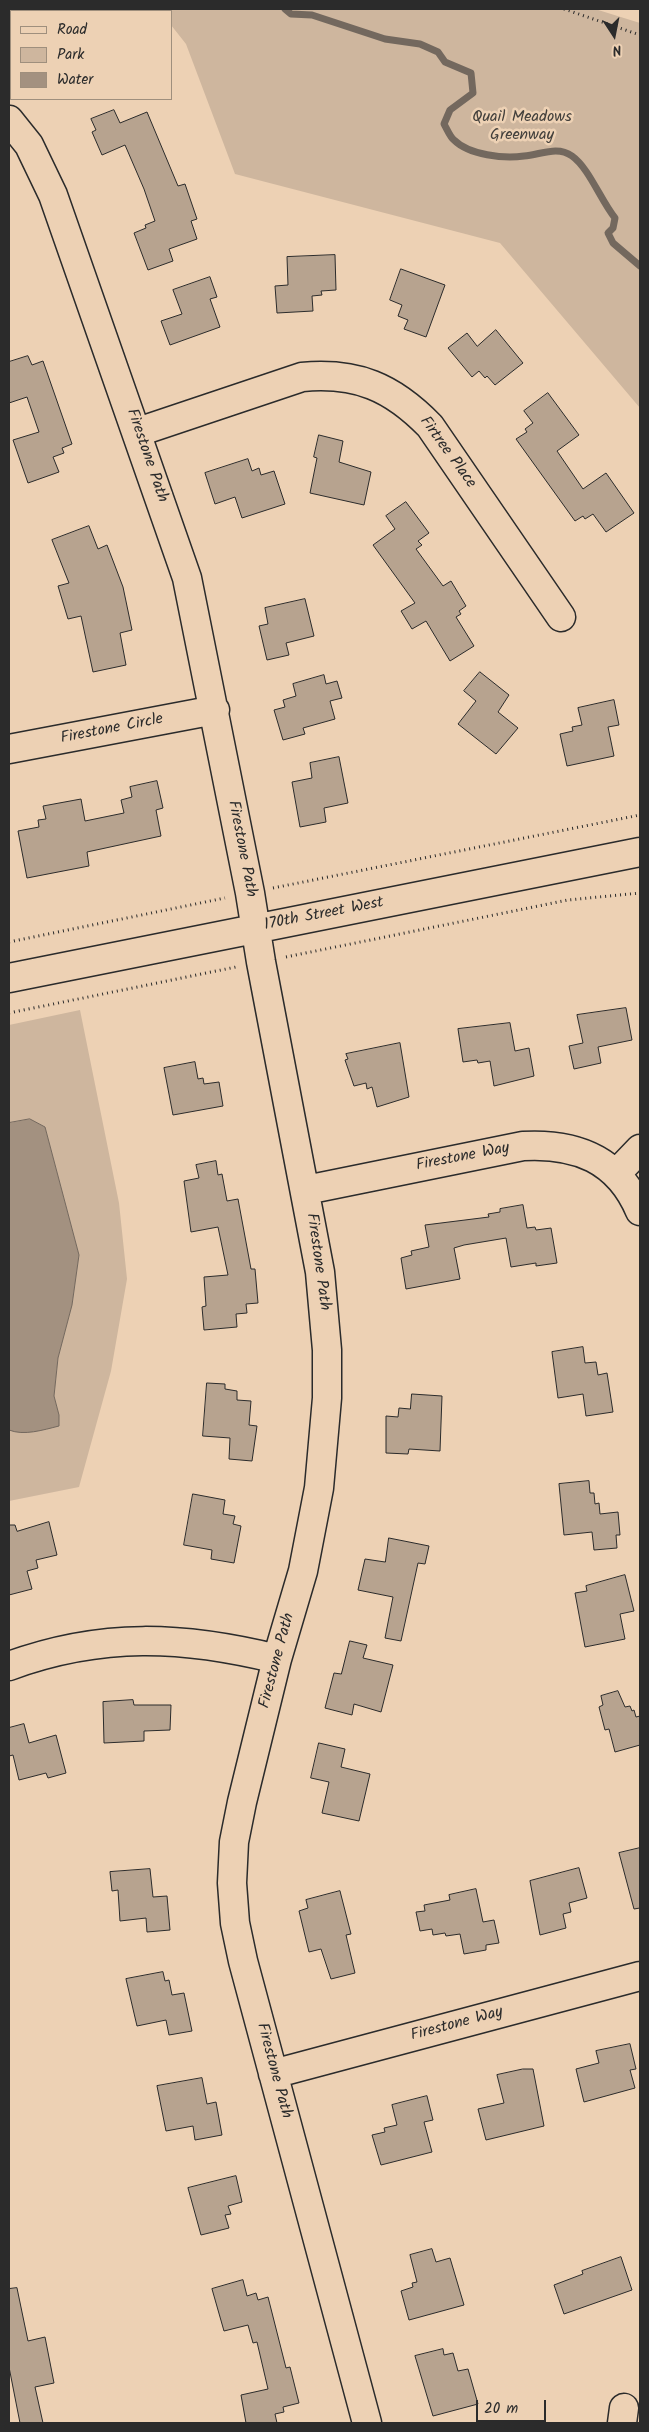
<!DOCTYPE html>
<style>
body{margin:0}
#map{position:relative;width:649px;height:2432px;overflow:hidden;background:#edd1b4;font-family:Kalam,sans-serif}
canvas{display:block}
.frame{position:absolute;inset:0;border:10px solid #2b2b2b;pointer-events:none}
.legend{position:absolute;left:10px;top:10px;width:162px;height:90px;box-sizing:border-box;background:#edd1b4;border:1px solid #9f8f7d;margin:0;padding:6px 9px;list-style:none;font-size:15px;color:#2b2b2b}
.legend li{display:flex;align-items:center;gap:10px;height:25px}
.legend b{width:25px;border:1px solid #9f8f7d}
.north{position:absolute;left:589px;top:10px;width:50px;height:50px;-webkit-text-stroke:4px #edd1b4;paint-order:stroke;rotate:169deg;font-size:14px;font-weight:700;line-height:20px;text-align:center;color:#2b2b2b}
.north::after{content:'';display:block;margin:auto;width:18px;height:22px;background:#2b2b2b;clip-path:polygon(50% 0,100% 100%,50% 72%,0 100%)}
.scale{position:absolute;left:476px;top:2400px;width:70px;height:22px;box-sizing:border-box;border:2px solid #2b2b2b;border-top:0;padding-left:6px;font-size:15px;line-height:18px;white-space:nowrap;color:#2b2b2b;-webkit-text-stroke:4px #edd1b4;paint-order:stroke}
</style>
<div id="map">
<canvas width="649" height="2432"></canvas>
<div class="frame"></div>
<ul class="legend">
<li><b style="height:6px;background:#edd1b4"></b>Road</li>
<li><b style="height:14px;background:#ceb69e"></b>Park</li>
<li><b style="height:14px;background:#a39180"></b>Water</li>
</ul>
<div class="north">N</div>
<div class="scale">20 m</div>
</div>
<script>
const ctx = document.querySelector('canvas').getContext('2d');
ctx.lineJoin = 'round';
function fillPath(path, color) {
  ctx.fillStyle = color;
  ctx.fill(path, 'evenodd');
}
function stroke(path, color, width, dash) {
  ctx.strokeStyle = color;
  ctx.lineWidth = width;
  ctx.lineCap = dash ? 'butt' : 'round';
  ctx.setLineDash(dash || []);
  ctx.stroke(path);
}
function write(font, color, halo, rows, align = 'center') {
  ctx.font = font + ' Kalam,sans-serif';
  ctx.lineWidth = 5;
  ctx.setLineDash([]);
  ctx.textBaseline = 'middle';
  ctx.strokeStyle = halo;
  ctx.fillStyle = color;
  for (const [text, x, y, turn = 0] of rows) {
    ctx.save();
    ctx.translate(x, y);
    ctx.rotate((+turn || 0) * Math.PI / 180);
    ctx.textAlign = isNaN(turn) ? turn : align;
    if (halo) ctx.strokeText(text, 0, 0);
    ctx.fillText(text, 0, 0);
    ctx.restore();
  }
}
const green = new Path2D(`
 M 158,9 L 595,9 L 640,23 L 640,408 L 500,243 L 235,174 L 186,44 L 171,25 L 171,11 L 160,11 Z
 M 80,1010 L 119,1203 L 127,1279 L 111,1371 L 79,1487 L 9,1501 L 9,1430 L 13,1431 L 59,1415 L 54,1396 L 58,1358 L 72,1305 L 79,1255 L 45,1127 L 30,1119 L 9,1123 L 9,1025 Z`);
const water = new Path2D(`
 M 30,1119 L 45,1127 L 79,1255 L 72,1305 L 58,1358 L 54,1396 L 59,1415 L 59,1426 C 43,1430 24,1436 9,1430 L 9,1123 Z`);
const stream = new Path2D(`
 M 285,9 L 291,14 L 312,15 L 385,39 L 420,44 L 438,52 L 445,62 L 471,73 L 473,93 L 450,110 L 444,124 C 447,129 450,137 454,140 C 469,155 504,159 524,156 C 540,155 557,145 572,156 C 589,168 601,201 615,218 L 613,228 L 608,233 L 613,243 L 640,266`);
const building = new Path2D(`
 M 114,110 L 120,123 L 147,112 L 178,186 L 185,184 L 197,219 L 191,221 L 197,239 L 169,249 L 173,261 L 148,270 L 134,233 L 146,228 L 145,225 L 155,221 L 144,189 L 125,145 L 102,155 L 92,132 L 96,130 L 91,119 Z
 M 335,255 L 336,290 L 321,291 L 322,295 L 312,296 L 313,311 L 277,313 L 275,286 L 288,285 L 287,257 Z
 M 401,269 L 445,285 L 426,337 L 404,329 L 408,320 L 398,316 L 402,305 L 390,300 Z
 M 210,277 L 217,297 L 210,299 L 220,327 L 170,345 L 161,321 L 182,314 L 173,290 Z
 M 496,330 L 523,363 L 495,385 L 487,376 L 485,378 L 479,371 L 472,377 L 448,348 L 467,333 L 477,346 Z
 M 28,356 L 32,365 L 43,361 L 72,444 L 62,448 L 64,453 L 53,457 L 59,472 L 28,483 L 13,440 L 39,432 L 27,397 L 9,403 L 9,362 Z
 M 548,393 L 579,435 L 557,451 L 583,489 L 606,473 L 634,513 L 606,532 L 593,514 L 585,519 L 583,516 L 575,521 L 516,439 L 527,432 L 525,429 L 533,423 L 524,411 Z
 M 319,435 L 343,441 L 339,462 L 371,472 L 364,505 L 310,493 L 317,458 L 314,457 Z
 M 248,459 L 252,471 L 259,468 L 261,475 L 274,471 L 285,504 L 242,518 L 235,497 L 215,504 L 205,473 Z
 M 406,502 L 429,533 L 418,541 L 422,545 L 416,549 L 443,586 L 451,581 L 466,606 L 459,611 L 461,614 L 456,617 L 474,646 L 450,661 L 426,621 L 412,629 L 401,611 L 415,603 L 373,545 L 395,529 L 386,516 Z
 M 89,526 L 98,549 L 107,545 L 123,587 L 132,630 L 120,633 L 126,665 L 93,672 L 81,616 L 68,619 L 58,586 L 69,583 L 52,540 Z
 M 305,599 L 314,636 L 286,643 L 289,655 L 267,660 L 259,626 L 268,624 L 265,608 Z
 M 480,672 L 509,695 L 498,712 L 518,728 L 496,754 L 458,724 L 476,701 L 464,691 Z
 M 324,675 L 326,684 L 337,681 L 342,698 L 330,701 L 335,719 L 303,728 L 305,734 L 283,740 L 274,710 L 285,707 L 283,700 L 296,696 L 293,684 Z
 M 614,700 L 619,725 L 608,727 L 614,756 L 567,766 L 560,734 L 573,731 L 572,727 L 582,725 L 578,708 Z
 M 339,757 L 348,803 L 324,808 L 326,822 L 300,827 L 292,782 L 312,778 L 310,763 Z
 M 157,781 L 163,808 L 156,810 L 161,836 L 87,852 L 89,866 L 27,878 L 18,831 L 39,827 L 38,820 L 46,819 L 43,806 L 81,799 L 85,821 L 124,813 L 121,800 L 132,797 L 130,787 Z
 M 626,1008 L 632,1040 L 598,1047 L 601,1063 L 574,1069 L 569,1046 L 583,1043 L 577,1015 Z
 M 510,1023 L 515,1051 L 529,1048 L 534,1076 L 494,1086 L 490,1061 L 478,1063 L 477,1060 L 463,1062 L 458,1029 Z
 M 400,1043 L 409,1097 L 377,1107 L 372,1087 L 367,1089 L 366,1083 L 354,1086 L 345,1060 L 348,1059 L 346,1054 Z
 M 195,1062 L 198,1079 L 203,1078 L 204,1084 L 219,1082 L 223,1106 L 173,1115 L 164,1068 Z
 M 216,1161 L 218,1175 L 222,1174 L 227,1201 L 238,1199 L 251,1269 L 255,1269 L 258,1303 L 246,1304 L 247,1313 L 236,1314 L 237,1327 L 204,1330 L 202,1307 L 206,1306 L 204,1277 L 228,1275 L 218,1227 L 191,1232 L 184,1181 L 199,1178 L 196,1165 Z
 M 523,1205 L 527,1228 L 535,1227 L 536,1230 L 551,1228 L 557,1263 L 536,1266 L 536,1263 L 511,1267 L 506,1238 L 464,1245 L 454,1248 L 460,1279 L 406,1289 L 401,1258 L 412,1255 L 411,1251 L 429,1247 L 425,1225 L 489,1217 L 488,1214 L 500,1212 L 500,1209 Z
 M 583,1347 L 585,1363 L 596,1362 L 598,1375 L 607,1373 L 613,1412 L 586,1416 L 583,1394 L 558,1398 L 552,1352 Z
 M 207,1383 L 225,1384 L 225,1389 L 237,1391 L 237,1400 L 251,1401 L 249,1425 L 257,1426 L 252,1461 L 229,1459 L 230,1438 L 203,1436 Z
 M 412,1394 L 442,1396 L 440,1451 L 409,1449 L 408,1454 L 386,1453 L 386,1416 L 398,1417 L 399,1408 L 410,1409 Z
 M 589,1481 L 590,1493 L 594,1493 L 595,1504 L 599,1503 L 600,1514 L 618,1512 L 620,1535 L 616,1535 L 617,1548 L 594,1550 L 592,1532 L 564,1535 L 559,1484 Z
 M 193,1494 L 225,1500 L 223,1514 L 235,1516 L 233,1524 L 241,1526 L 234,1563 L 211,1559 L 212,1550 L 184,1545 Z
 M 49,1522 L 57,1555 L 36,1560 L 38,1568 L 27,1571 L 32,1589 L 9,1595 L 9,1525 L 15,1525 L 17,1531 Z
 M 389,1538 L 429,1546 L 425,1564 L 418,1563 L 401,1641 L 385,1638 L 393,1597 L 358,1590 L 365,1559 L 385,1562 Z
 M 625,1575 L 634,1611 L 620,1614 L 625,1639 L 585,1647 L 575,1593 L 587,1591 L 586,1586 Z
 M 350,1641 L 367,1645 L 363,1658 L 393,1665 L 381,1712 L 354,1704 L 352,1715 L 325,1708 L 334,1673 L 341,1674 Z
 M 618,1691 L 625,1707 L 630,1706 L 632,1711 L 634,1710 L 636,1717 L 640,1716 L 640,1745 L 615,1752 L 609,1729 L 605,1730 L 599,1707 L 603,1705 L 601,1696 Z
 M 133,1700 L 134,1705 L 171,1705 L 170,1730 L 144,1731 L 144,1741 L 104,1743 L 103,1702 Z
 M 24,1724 L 29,1743 L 56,1735 L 66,1773 L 48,1778 L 46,1773 L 19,1780 L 13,1755 L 9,1756 L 9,1728 Z
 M 319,1743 L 345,1749 L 341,1767 L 370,1774 L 359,1821 L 322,1813 L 329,1782 L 311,1778 Z
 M 640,1848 L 640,1908 L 634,1909 L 619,1853 Z
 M 579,1868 L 587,1898 L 569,1903 L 571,1912 L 563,1914 L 566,1928 L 540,1935 L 530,1881 Z
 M 150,1869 L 153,1897 L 167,1896 L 170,1930 L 147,1932 L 146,1918 L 120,1921 L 118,1890 L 112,1891 L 110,1872 Z
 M 476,1889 L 483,1922 L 494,1920 L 499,1943 L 486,1945 L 486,1950 L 464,1954 L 460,1934 L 446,1936 L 445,1933 L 433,1935 L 432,1929 L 420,1931 L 416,1912 L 425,1911 L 424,1905 L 450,1900 L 449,1895 Z
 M 340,1891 L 351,1934 L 346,1935 L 355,1973 L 331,1979 L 321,1949 L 309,1952 L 299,1911 L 308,1908 L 306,1900 Z
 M 163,1972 L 165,1981 L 169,1980 L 172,1995 L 184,1993 L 192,2031 L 169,2035 L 166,2020 L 137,2026 L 126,1979 Z
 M 630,2044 L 636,2069 L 630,2070 L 635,2088 L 584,2102 L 576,2069 L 599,2063 L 596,2051 Z
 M 523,2069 L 533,2069 L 544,2126 L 486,2140 L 478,2109 L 504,2103 L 497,2075 Z
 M 202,2078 L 207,2104 L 216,2102 L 222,2135 L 195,2140 L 193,2126 L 166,2131 L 157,2086 Z
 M 427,2096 L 433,2120 L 424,2122 L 432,2152 L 381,2165 L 372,2135 L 385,2132 L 384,2128 L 397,2125 L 392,2105 Z
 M 236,2176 L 242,2202 L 228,2206 L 231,2214 L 225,2215 L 229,2228 L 201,2235 L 188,2188 Z
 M 432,2249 L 436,2262 L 450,2258 L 464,2305 L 409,2320 L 401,2291 L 413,2287 L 412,2283 L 417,2282 L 410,2255 Z
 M 621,2257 L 632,2290 L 564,2314 L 554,2285 L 583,2274 L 582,2271 Z
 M 243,2280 L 247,2296 L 256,2293 L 258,2300 L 268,2297 L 286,2368 L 290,2367 L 299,2403 L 283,2407 L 284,2412 L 275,2414 L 277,2423 L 246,2423 L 241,2395 L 268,2389 L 257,2342 L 253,2343 L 248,2325 L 224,2331 L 212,2289 Z
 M 17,2288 L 28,2341 L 45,2337 L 54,2383 L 35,2387 L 43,2423 L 20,2423 L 9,2367 L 9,2289 Z
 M 443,2349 L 444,2355 L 453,2353 L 458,2371 L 468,2369 L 478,2404 L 433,2416 L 415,2356 Z`);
const path = new Path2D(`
 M 564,9 L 640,35
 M 273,888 L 640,815
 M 9,942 L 225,898
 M 286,957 L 568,900 L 640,893
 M 9,1013 L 236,967`);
const minor = new Path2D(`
 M 9,120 L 29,145 L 53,195 L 187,578 L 250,893 L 261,962 L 320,1272 L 327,1350 L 327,1398 L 319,1488 L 303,1571 L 277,1659 L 242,1802 L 234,1842 L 232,1883 L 235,1923 L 243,1961 L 367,2423
 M 138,432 L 302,377 C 357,372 392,387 430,426 L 561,617
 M 9,749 L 215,710
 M 9,978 L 640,852
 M 616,1174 L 640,1149
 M 306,1190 L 523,1146 C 576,1143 618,1159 640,1211
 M 9,1666 C 102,1632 183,1636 277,1659
 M 273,2074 L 640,1976
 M 622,2423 L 624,2408`);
const parkNames = [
 ["Quail Meadows",522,118],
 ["Greenway",522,136]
];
const streetNames = [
 ["Firtree Place",447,453,54],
 ["Firestone Path",146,456,71],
 ["Firestone Circle",112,730,-11],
 ["Firestone Path",241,849,79],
 ["170th Street West",324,915,-11],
 ["Firestone Way",463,1158,-11],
 ["Firestone Path",317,1262,82],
 ["Firestone Path",278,1661,-75],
 ["Firestone Way",457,2025,-15],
 ["Firestone Path",273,2071,75]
];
fillPath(green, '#ceb69e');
fillPath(water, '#a39180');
stroke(water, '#73685e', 1);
stroke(stream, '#73685e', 7);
fillPath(building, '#b7a38f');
stroke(building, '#2b2b2b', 1);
stroke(minor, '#2b2b2b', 31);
stroke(path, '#2b2b2b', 3, [1, 4]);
stroke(minor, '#edd1b4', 28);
write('16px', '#43403c', '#edd1b4', parkNames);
write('16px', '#2b2b2b', '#edd1b4', streetNames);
</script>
